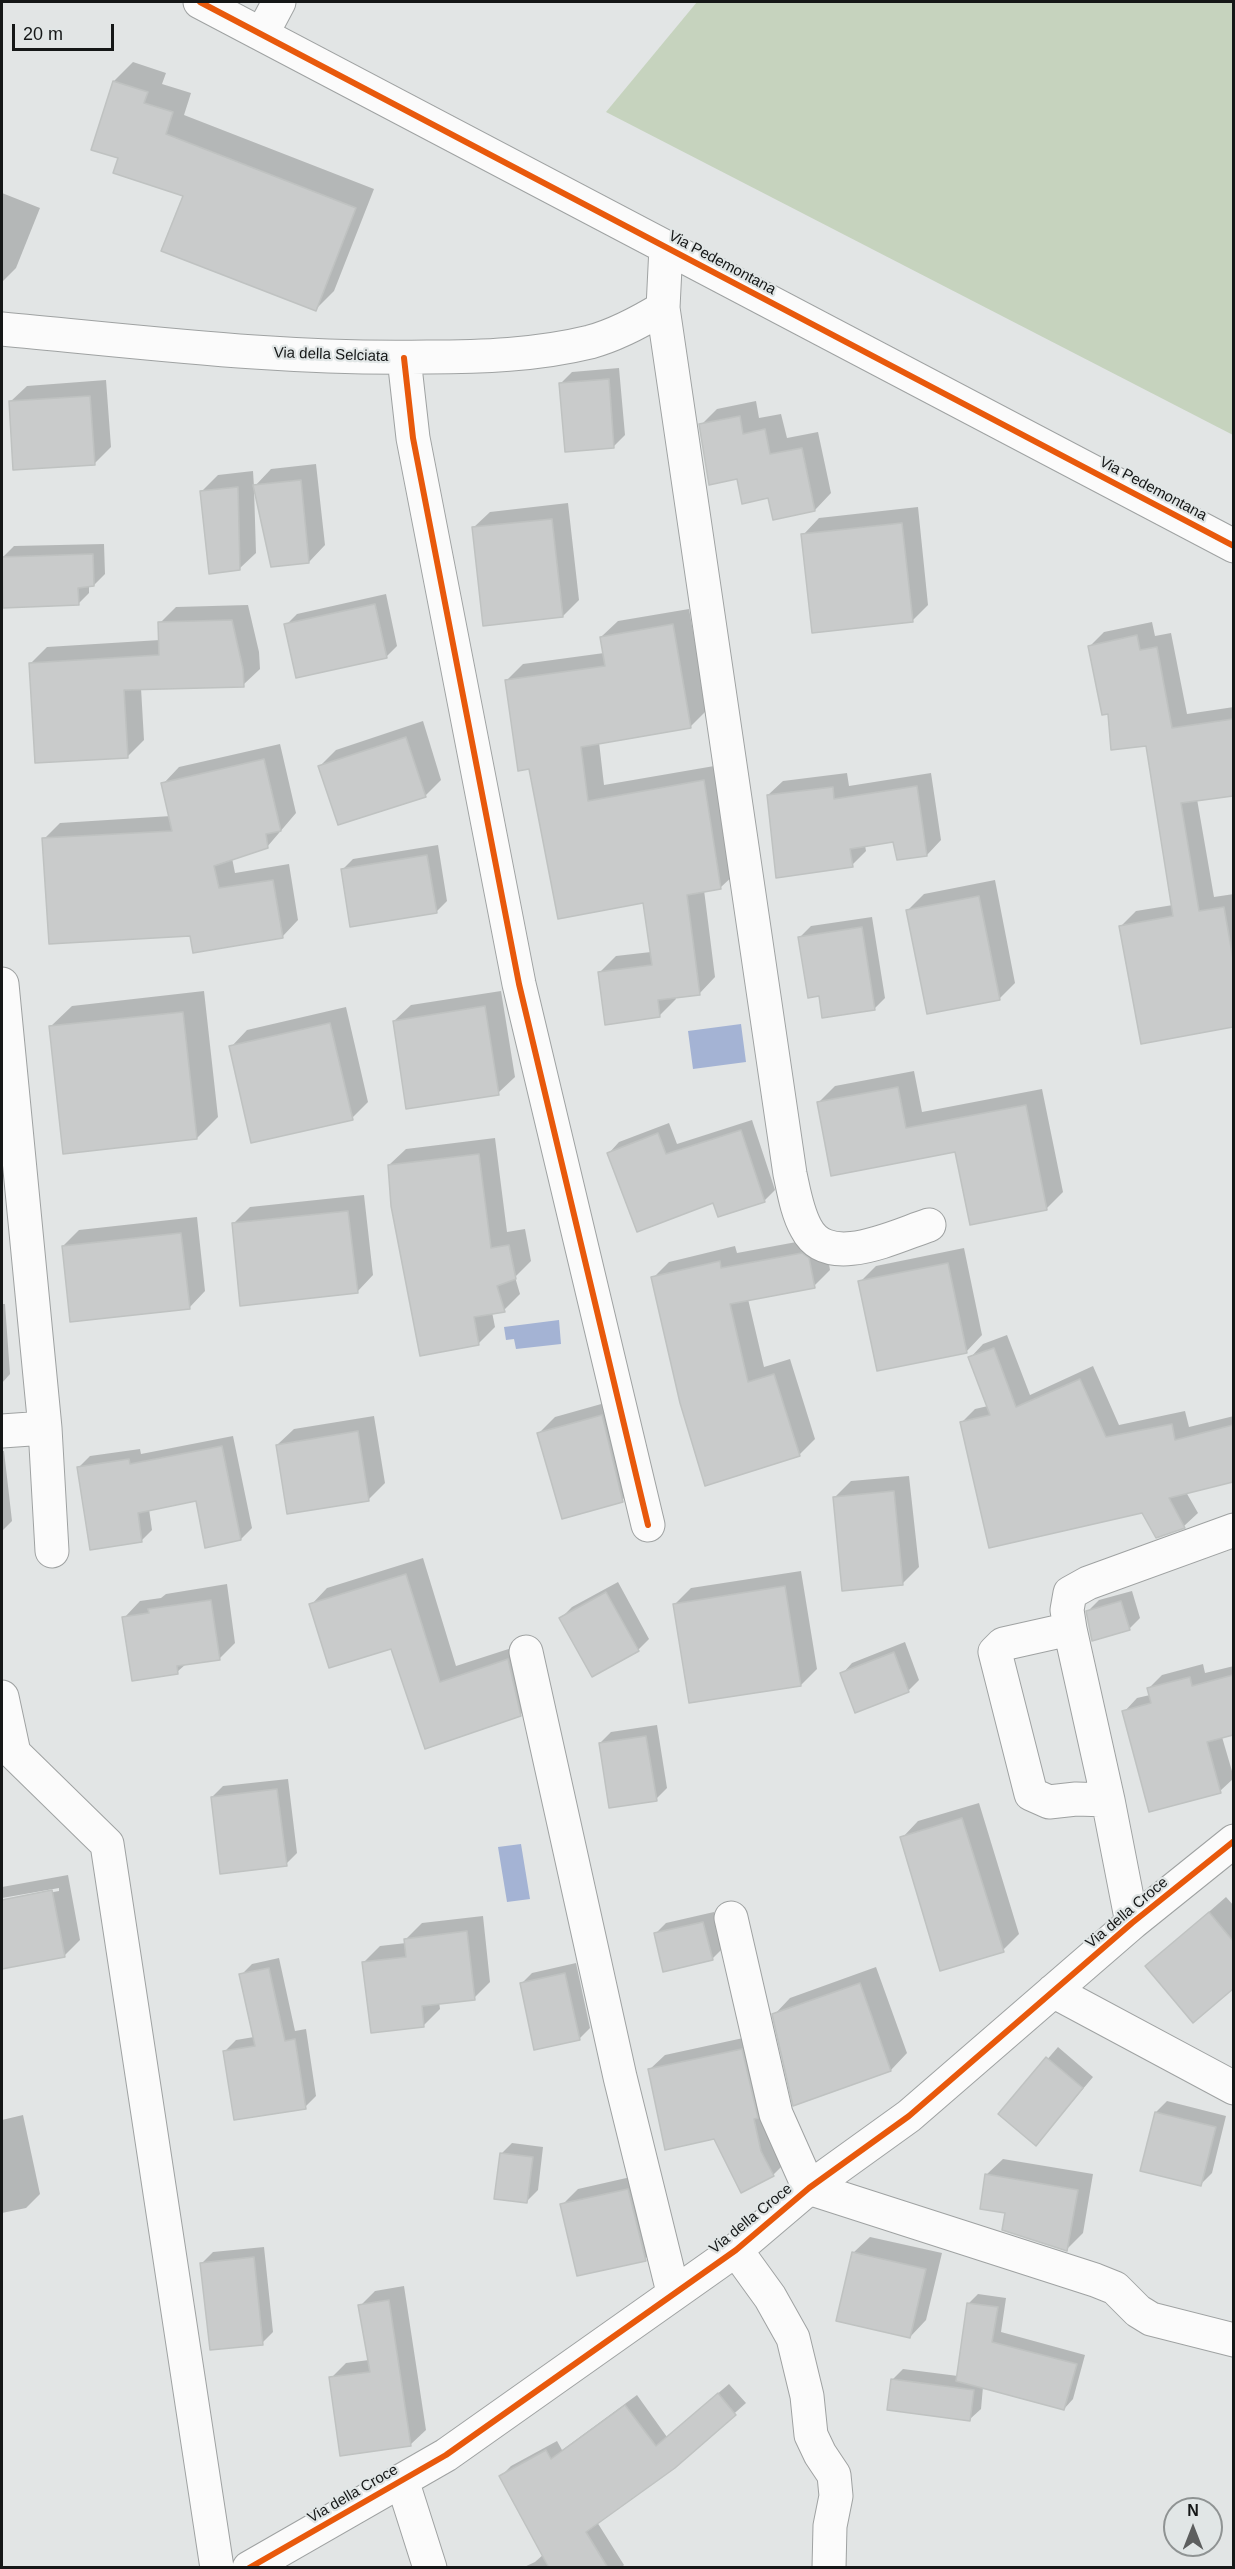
<!DOCTYPE html>
<style>
body{margin:0}
#map{position:relative;width:1235px;height:2569px;overflow:hidden;background:#e2e5e5;font-family:Helvetica,sans-serif}
canvas{display:block}
.frame{position:absolute;inset:0;border:3px solid #151717;pointer-events:none}
.north{position:absolute;left:1163px;top:2497px;width:60px;height:60px;box-sizing:border-box;background:#e1e6e6;border:2px solid #8f9393;border-radius:50%;rotate:0deg;font-size:16px;font-weight:700;line-height:24px;text-align:center;color:#151717}
.north::after{content:'';display:block;margin:auto;width:21px;height:27px;background:#5d5f5f;clip-path:polygon(50% 0,100% 100%,50% 72%,0 100%)}
.scale{position:absolute;left:12px;top:24px;width:102px;height:27px;box-sizing:border-box;border:3px solid #151717;border-top:0;padding-left:8px;font-size:18px;line-height:21px;white-space:nowrap;color:#151717;-webkit-text-stroke:4px #e1e6e6;paint-order:stroke}
</style>
<div id="map">
<canvas width="1235" height="2569"></canvas>
<div class="frame"></div>
<div class="north">N</div>
<div class="scale">20 m</div>
</div>
<script>
const ctx = document.querySelector('canvas').getContext('2d');
ctx.lineJoin = 'round';
function fillPath(path, color) {
  ctx.fillStyle = color;
  ctx.fill(path, 'evenodd');
}
function stroke(path, color, width, dash) {
  ctx.strokeStyle = color;
  ctx.lineWidth = width;
  ctx.lineCap = dash ? 'butt' : 'round';
  ctx.setLineDash(dash || []);
  ctx.stroke(path);
}
function write(font, color, halo, rows, align = 'center') {
  ctx.font = font + ' Helvetica,sans-serif';
  ctx.lineWidth = 4.5;
  ctx.setLineDash([]);
  ctx.textBaseline = 'middle';
  ctx.strokeStyle = halo;
  ctx.fillStyle = color;
  for (const [text, x, y, turn = 0] of rows) {
    ctx.save();
    ctx.translate(x, y);
    ctx.rotate((+turn || 0) * Math.PI / 180);
    ctx.textAlign = isNaN(turn) ? turn : align;
    if (halo) ctx.strokeText(text, 0, 0);
    ctx.fillText(text, 0, 0);
    ctx.restore();
  }
}
const green = new Path2D(`
 M 697,2 L 1233,2 L 1233,435 L 606,112 Z`);
const water = new Path2D(`
 M 741,1024 L 746,1062 L 693,1069 L 688,1031 Z
 M 559,1320 L 561,1344 L 516,1349 L 514,1339 L 506,1340 L 504,1327 Z
 M 521,1844 L 530,1899 L 507,1902 L 498,1847 Z`);
const shadow = new Path2D(`
 M 133,62 L 166,73 L 162,84 L 191,93 L 184,115 L 374,189 L 334,291 L 315,310 L 185,195 L 120,157 L 93,149 L 114,81 Z
 M 2,193 L 40,208 L 16,268 L 2,282 Z
 M 619,368 L 625,435 L 614,446 L 561,383 L 572,372 Z
 M 106,380 L 111,447 L 94,464 L 10,402 L 27,386 Z
 M 756,401 L 759,418 L 781,414 L 787,438 L 818,432 L 831,493 L 815,510 L 769,496 L 738,477 L 701,425 L 717,409 Z
 M 316,464 L 325,545 L 309,562 L 254,488 L 256,553 L 239,569 L 201,492 L 218,475 L 253,471 L 254,487 L 271,469 Z
 M 568,503 L 579,600 L 563,616 L 473,528 L 490,512 Z
 M 918,507 L 928,605 L 912,621 L 803,535 L 819,518 Z
 M 104,544 L 105,574 L 94,585 L 89,585 L 89,593 L 78,604 L 3,557 L 14,546 Z
 M 386,594 L 397,646 L 386,657 L 286,625 L 297,614 Z
 M 248,605 L 259,652 L 260,669 L 243,685 L 141,688 L 144,740 L 128,756 L 31,663 L 47,647 L 160,640 L 160,623 L 176,607 Z
 M 689,609 L 707,710 L 690,727 L 599,742 L 604,785 L 720,765 L 737,872 L 720,888 L 704,890 L 715,977 L 699,994 L 675,997 L 676,999 L 659,1016 L 600,972 L 616,956 L 651,952 L 645,901 L 530,767 L 507,680 L 523,664 L 604,653 L 601,637 L 618,621 Z
 M 1152,622 L 1155,636 L 1171,633 L 1187,714 L 1234,707 L 1234,794 L 1197,799 L 1214,897 L 1234,894 L 1234,1025 L 1142,1042 L 1121,926 L 1136,911 L 1173,905 L 1148,745 L 1109,712 L 1089,647 L 1104,632 Z
 M 423,721 L 441,780 L 425,796 L 320,766 L 336,750 Z
 M 280,744 L 296,813 L 267,847 L 232,858 L 235,873 L 289,864 L 298,920 L 282,937 L 191,934 L 44,839 L 60,823 L 171,816 L 163,784 L 179,767 Z
 M 847,773 L 849,786 L 931,773 L 941,840 L 927,855 L 894,840 L 865,845 L 866,851 L 852,865 L 768,795 L 783,781 Z
 M 438,845 L 447,901 L 436,912 L 342,870 L 353,859 Z
 M 995,880 L 1015,983 L 999,999 L 908,910 L 924,894 Z
 M 872,917 L 885,998 L 874,1009 L 820,995 L 800,937 L 811,926 Z
 M 204,991 L 218,1117 L 197,1138 L 50,1027 L 72,1006 Z
 M 501,991 L 515,1077 L 498,1093 L 394,1021 L 411,1005 Z
 M 346,1007 L 368,1102 L 352,1118 L 231,1047 L 247,1030 Z
 M 914,1071 L 922,1112 L 1042,1089 L 1063,1192 L 1046,1209 L 957,1150 L 818,1103 L 835,1086 Z
 M 752,1120 L 775,1190 L 764,1201 L 714,1201 L 609,1153 L 619,1142 L 669,1123 L 677,1144 Z
 M 495,1138 L 507,1232 L 525,1229 L 531,1261 L 515,1277 L 520,1294 L 504,1310 L 492,1312 L 495,1327 L 479,1343 L 421,1354 L 389,1165 L 406,1149 Z
 M 364,1195 L 373,1275 L 357,1292 L 233,1224 L 250,1207 Z
 M 197,1217 L 205,1291 L 189,1308 L 63,1246 L 79,1230 Z
 M 818,1238 L 825,1242 L 830,1270 L 814,1286 L 748,1299 L 764,1367 L 790,1359 L 815,1439 L 799,1455 L 653,1278 L 669,1262 L 735,1246 L 737,1253 Z
 M 964,1248 L 982,1335 L 966,1352 L 860,1282 L 876,1266 Z
 M 2,1304 L 5,1304 L 10,1374 L 2,1383 Z
 M 1007,1335 L 1030,1395 L 1093,1366 L 1119,1425 L 1185,1411 L 1189,1427 L 1234,1416 L 1234,1480 L 1186,1492 L 1198,1513 L 1184,1526 L 1157,1537 L 1143,1511 L 961,1423 L 975,1409 L 988,1406 L 970,1358 L 983,1344 Z
 M 619,1399 L 639,1484 L 622,1500 L 539,1433 L 555,1417 Z
 M 374,1416 L 385,1483 L 369,1499 L 289,1513 L 277,1445 L 294,1429 Z
 M 233,1436 L 252,1528 L 241,1539 L 197,1499 L 149,1509 L 152,1530 L 141,1541 L 79,1467 L 90,1456 L 140,1449 L 141,1454 Z
 M 2,1451 L 4,1451 L 12,1521 L 2,1531 Z
 M 909,1476 L 919,1567 L 902,1584 L 835,1497 L 851,1481 Z
 M 423,1558 L 456,1666 L 524,1644 L 537,1698 L 520,1715 L 426,1747 L 392,1647 L 311,1605 L 327,1588 Z
 M 801,1571 L 817,1669 L 801,1685 L 674,1605 L 691,1588 Z
 M 618,1582 L 649,1639 L 638,1650 L 561,1618 L 572,1607 Z
 M 227,1584 L 235,1643 L 219,1659 L 186,1664 L 177,1672 L 124,1618 L 140,1601 L 161,1598 L 166,1594 Z
 M 1132,1591 L 1140,1618 L 1129,1629 L 1088,1611 L 1099,1600 Z
 M 905,1642 L 919,1680 L 908,1691 L 842,1674 L 852,1663 Z
 M 1203,1664 L 1205,1673 L 1234,1666 L 1234,1734 L 1222,1737 L 1234,1778 L 1220,1791 L 1124,1712 L 1137,1698 L 1150,1695 L 1149,1688 L 1162,1675 Z
 M 657,1725 L 667,1788 L 656,1799 L 600,1743 L 611,1732 Z
 M 288,1779 L 297,1853 L 286,1864 L 212,1797 L 223,1786 Z
 M 979,1803 L 1019,1934 L 1003,1950 L 902,1838 L 918,1821 Z
 M 68,1875 L 80,1940 L 64,1956 L 2,1968 L 2,1901 L 59,1891 L 59,1888 L 2,1898 L 2,1887 Z
 M 1226,1897 L 1234,1906 L 1234,1987 L 1193,2021 L 1147,1966 Z
 M 714,1912 L 723,1948 L 712,1959 L 655,1934 L 666,1923 Z
 M 483,1916 L 490,1982 L 474,1998 L 439,2002 L 440,2009 L 424,2025 L 364,1962 L 380,1946 L 406,1943 L 406,1939 L 422,1923 Z
 M 279,1958 L 295,2031 L 306,2029 L 316,2096 L 305,2107 L 225,2051 L 236,2040 L 254,2037 L 241,1975 L 252,1964 Z
 M 576,1963 L 590,2028 L 579,2039 L 521,1984 L 532,1973 Z
 M 876,1967 L 907,2053 L 891,2070 L 794,2104 L 774,2015 L 790,1998 Z
 M 757,2035 L 788,2160 L 773,2175 L 715,2137 L 649,2070 L 665,2055 Z
 M 1058,2047 L 1093,2077 L 1046,2133 L 1000,2114 Z
 M 1167,2101 L 1226,2116 L 1212,2173 L 1201,2184 L 1156,2112 Z
 M 23,2115 L 40,2194 L 26,2208 L 2,2213 L 2,2120 Z
 M 512,2143 L 543,2147 L 538,2190 L 527,2201 L 501,2154 Z
 M 1003,2159 L 1093,2174 L 1083,2233 L 1067,2249 L 1007,2212 L 986,2175 Z
 M 644,2174 L 661,2243 L 645,2259 L 562,2205 L 578,2189 Z
 M 870,2237 L 942,2253 L 926,2320 L 910,2337 L 853,2253 Z
 M 264,2247 L 273,2332 L 262,2343 L 202,2263 L 213,2252 Z
 M 404,2286 L 426,2430 L 411,2444 L 331,2378 L 346,2363 L 369,2360 L 360,2306 L 375,2291 Z
 M 978,2294 L 1006,2298 L 1001,2332 L 1085,2355 L 1073,2399 L 1064,2409 L 983,2387 L 981,2409 L 970,2419 L 892,2380 L 903,2369 L 958,2376 L 968,2304 Z
 M 729,2384 L 746,2403 L 674,2467 L 597,2522 L 624,2565 L 621,2568 L 522,2568 L 535,2562 L 544,2554 L 501,2476 L 511,2466 L 557,2441 L 562,2450 L 637,2395 L 667,2437 Z`);
const building = new Path2D(`
 M 113,81 L 148,92 L 144,103 L 173,112 L 166,134 L 356,208 L 316,311 L 161,251 L 183,196 L 113,173 L 118,158 L 91,150 Z
 M 609,379 L 614,448 L 565,452 L 559,383 Z
 M 90,396 L 95,465 L 13,470 L 9,401 Z
 M 740,416 L 743,434 L 765,429 L 770,454 L 802,448 L 815,511 L 773,520 L 768,498 L 742,504 L 737,479 L 709,485 L 699,424 Z
 M 301,480 L 309,563 L 271,567 L 253,485 Z
 M 238,487 L 240,570 L 209,574 L 200,491 Z
 M 552,519 L 563,617 L 483,626 L 472,527 Z
 M 902,523 L 913,622 L 812,633 L 801,534 Z
 M 93,554 L 94,586 L 78,588 L 79,605 L 3,608 L 2,557 Z
 M 375,604 L 387,658 L 296,678 L 284,624 Z
 M 232,620 L 243,669 L 244,687 L 124,690 L 128,758 L 35,763 L 29,663 L 159,655 L 158,622 Z
 M 673,624 L 691,728 L 581,747 L 588,801 L 704,780 L 721,889 L 687,895 L 700,995 L 658,1000 L 660,1017 L 605,1025 L 598,972 L 652,965 L 643,903 L 558,919 L 529,769 L 518,771 L 505,680 L 605,666 L 600,637 Z
 M 1137,635 L 1140,650 L 1157,647 L 1172,728 L 1233,719 L 1233,796 L 1181,803 L 1199,911 L 1224,907 L 1233,959 L 1233,1027 L 1141,1044 L 1119,926 L 1173,916 L 1146,746 L 1111,750 L 1108,714 L 1102,715 L 1088,646 Z
 M 406,737 L 426,797 L 338,825 L 318,766 Z
 M 264,759 L 281,831 L 266,834 L 268,848 L 214,866 L 219,888 L 273,880 L 283,938 L 193,953 L 190,936 L 49,944 L 42,838 L 172,831 L 161,783 Z
 M 917,786 L 927,856 L 897,860 L 893,842 L 850,849 L 853,867 L 776,878 L 767,795 L 833,787 L 834,799 Z
 M 427,855 L 437,913 L 350,927 L 341,869 Z
 M 979,896 L 1000,1000 L 927,1014 L 906,910 Z
 M 862,927 L 875,1010 L 822,1018 L 819,996 L 808,998 L 798,937 Z
 M 485,1006 L 499,1095 L 406,1109 L 393,1021 Z
 M 183,1012 L 197,1139 L 63,1154 L 49,1026 Z
 M 330,1023 L 353,1120 L 251,1143 L 229,1046 Z
 M 898,1087 L 906,1128 L 1026,1105 L 1047,1210 L 970,1225 L 955,1152 L 831,1176 L 817,1102 Z
 M 741,1130 L 765,1202 L 718,1217 L 713,1203 L 637,1232 L 607,1153 L 658,1133 L 666,1154 Z
 M 479,1154 L 491,1248 L 509,1245 L 516,1279 L 497,1286 L 505,1312 L 474,1317 L 479,1345 L 420,1356 L 391,1206 L 388,1165 Z
 M 348,1211 L 358,1293 L 240,1306 L 232,1223 Z
 M 181,1233 L 190,1309 L 70,1322 L 62,1246 Z
 M 802,1253 L 809,1258 L 815,1288 L 730,1304 L 748,1382 L 774,1374 L 800,1456 L 705,1486 L 680,1403 L 651,1277 L 720,1261 L 721,1268 Z
 M 948,1263 L 967,1353 L 877,1371 L 858,1281 Z
 M 994,1348 L 1016,1407 L 1080,1379 L 1106,1437 L 1172,1424 L 1175,1440 L 1233,1425 L 1233,1482 L 1169,1498 L 1185,1528 L 1156,1538 L 1142,1513 L 989,1548 L 960,1422 L 990,1415 L 968,1357 Z
 M 602,1415 L 623,1502 L 562,1519 L 537,1433 Z
 M 358,1431 L 369,1501 L 287,1514 L 276,1445 Z
 M 222,1446 L 241,1540 L 205,1548 L 196,1501 L 138,1513 L 142,1542 L 90,1550 L 77,1467 L 129,1459 L 130,1464 Z
 M 894,1491 L 903,1585 L 842,1591 L 833,1497 Z
 M 406,1574 L 440,1682 L 508,1659 L 521,1716 L 425,1749 L 391,1649 L 329,1668 L 309,1604 Z
 M 785,1586 L 801,1686 L 689,1703 L 673,1604 Z
 M 606,1592 L 639,1651 L 592,1677 L 559,1618 Z
 M 211,1600 L 220,1660 L 177,1666 L 178,1674 L 132,1681 L 122,1617 L 149,1613 L 148,1609 Z
 M 1121,1601 L 1130,1630 L 1092,1641 L 1086,1611 Z
 M 894,1652 L 909,1692 L 855,1713 L 840,1673 Z
 M 1233,1675 L 1233,1735 L 1207,1742 L 1221,1793 L 1149,1812 L 1122,1711 L 1151,1703 L 1147,1688 L 1190,1677 L 1192,1686 Z
 M 646,1736 L 657,1801 L 609,1808 L 599,1743 Z
 M 277,1789 L 287,1866 L 220,1874 L 211,1797 Z
 M 962,1818 L 1004,1952 L 940,1971 L 900,1837 Z
 M 52,1890 L 65,1957 L 2,1969 L 2,1900 Z
 M 1209,1912 L 1233,1941 L 1233,1989 L 1193,2023 L 1145,1966 Z
 M 703,1922 L 713,1960 L 663,1972 L 654,1933 Z
 M 467,1931 L 475,2000 L 422,2006 L 424,2027 L 371,2033 L 362,1962 L 406,1957 L 404,1939 Z
 M 269,1968 L 285,2041 L 295,2039 L 306,2109 L 234,2120 L 223,2051 L 255,2046 L 239,1974 Z
 M 565,1973 L 580,2040 L 534,2050 L 520,1983 Z
 M 860,1983 L 891,2071 L 793,2106 L 772,2014 Z
 M 742,2049 L 758,2118 L 754,2119 L 761,2151 L 774,2176 L 741,2193 L 714,2139 L 665,2150 L 648,2069 Z
 M 1046,2057 L 1083,2088 L 1036,2146 L 998,2114 Z
 M 1155,2112 L 1216,2127 L 1201,2186 L 1140,2171 Z
 M 500,2153 L 533,2157 L 527,2203 L 494,2199 Z
 M 985,2174 L 1078,2190 L 1067,2251 L 1002,2230 L 1005,2213 L 980,2209 Z
 M 628,2189 L 646,2261 L 577,2276 L 560,2204 Z
 M 852,2252 L 926,2269 L 910,2338 L 836,2321 Z
 M 254,2257 L 263,2345 L 210,2350 L 200,2263 Z
 M 389,2300 L 411,2446 L 340,2456 L 329,2377 L 370,2372 L 358,2305 Z
 M 967,2303 L 998,2307 L 992,2342 L 1077,2364 L 1064,2410 L 956,2381 Z
 M 891,2379 L 974,2390 L 970,2421 L 887,2410 Z
 M 718,2393 L 736,2415 L 675,2468 L 586,2532 L 608,2568 L 549,2568 L 499,2476 L 546,2450 L 551,2459 L 625,2405 L 656,2446 Z`);
const minor = new Path2D(`
 M 200,2 L 1234,546
 M 262,34 L 279,2
 M 663,308 L 790,1174 C 794,1192 797,1212 806,1228 C 828,1271 895,1236 929,1225
 M 2,329 C 143,342 285,360 427,357 C 481,357 537,355 590,342 C 616,335 640,322 663,308 L 666,247
 M 404,358 L 413,438 L 519,984 L 648,1525
 M 2,984 L 45,1428 L 52,1551
 M 2,1431 L 45,1428
 M 1070,1629 L 1003,1644 L 995,1652 L 1031,1794 L 1049,1802 L 1076,1799 L 1108,1800
 M 526,1652 L 620,2077 L 673,2292
 M 2,1697 L 14,1753 L 107,1844 L 217,2568
 M 731,1918 L 776,2114 L 809,2188 L 1095,2280 L 1115,2288 L 1138,2311 L 1151,2319 L 1234,2340
 M 1132,1923 L 1108,1800 L 1070,1629 L 1067,1610 L 1070,1593 L 1088,1583 L 1234,1530
 M 1053,1991 L 1234,2088
 M 736,2250 L 770,2297 L 793,2338 L 807,2396 L 811,2435 L 820,2454 L 834,2475 L 836,2496 L 830,2526 L 829,2568
 M 402,2480 L 430,2568
 M 249,2568 L 446,2455 L 736,2250 L 809,2188 L 909,2116 L 1132,1923 L 1234,1841`);
const cycleway = new Path2D(`
 M 200,2 L 1234,546
 M 404,358 L 413,438 L 519,984 L 648,1525
 M 249,2568 L 446,2455 L 736,2250 L 809,2188 L 909,2116 L 1132,1923 L 1234,1841`);
const streetNames = [
 ["Via Pedemontana",722,263,28],
 ["Via della Selciata",331,355,2],
 ["Via Pedemontana",1153,489,28],
 ["Via della Croce",1127,1913,-40],
 ["Via della Croce",751,2219,-39],
 ["Via della Croce",353,2494,-30]
];
fillPath(green, '#c6d3be');
fillPath(water, '#a4b3d4');
fillPath(shadow, '#0003');
fillPath(building, '#c9cbcb');
stroke(building, '#bfc2c1', 1.5);
stroke(minor, '#9fa2a2', 35);
stroke(minor, '#fbfbfb', 33);
stroke(cycleway, '#e8590c', 6);
write('15px', '#151717', '#e1e6e6', streetNames);
</script>
